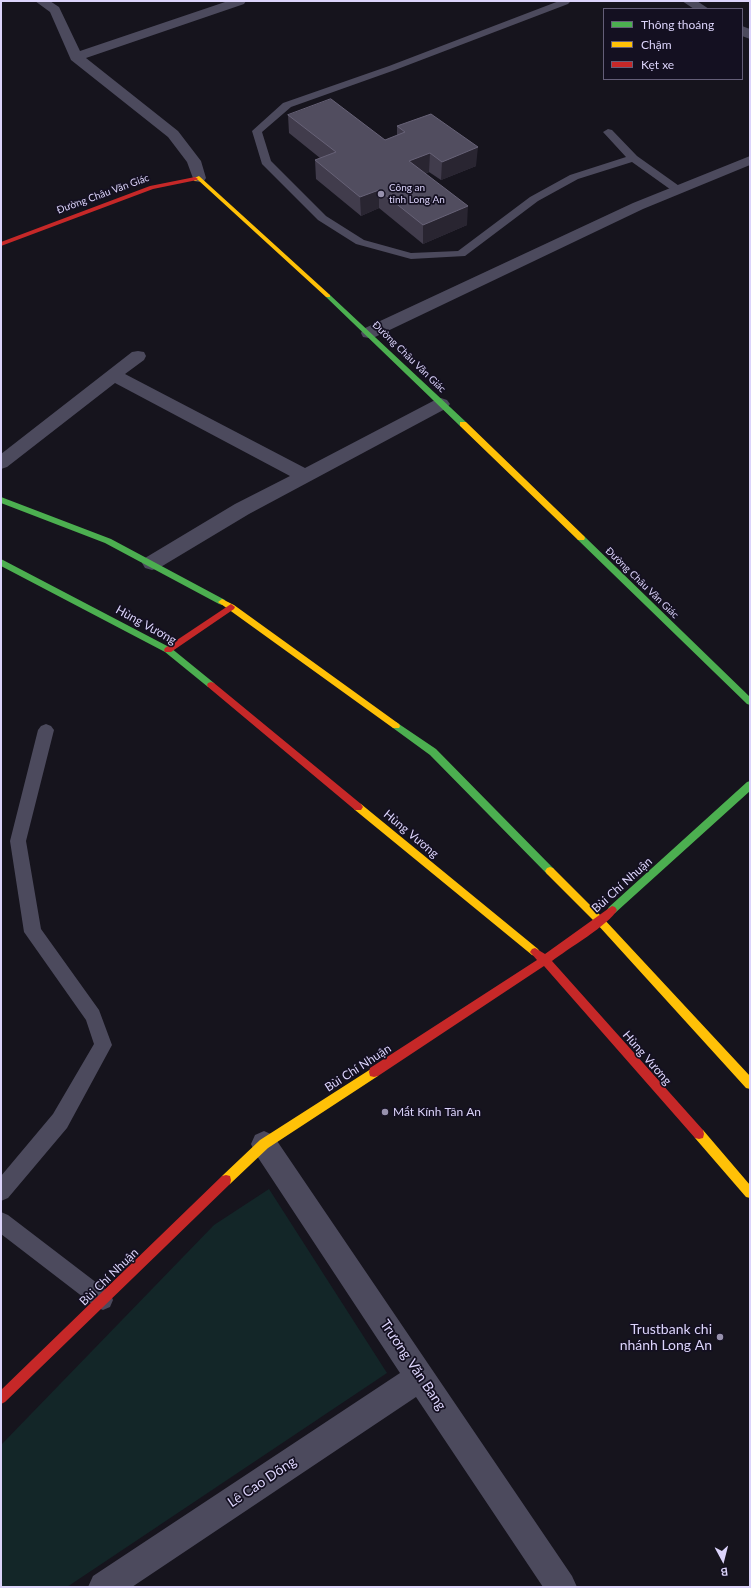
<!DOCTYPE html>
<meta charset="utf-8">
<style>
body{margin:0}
#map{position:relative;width:751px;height:1588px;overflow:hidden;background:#16141d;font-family:Lato,sans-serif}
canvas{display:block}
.frame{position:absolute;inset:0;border:2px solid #dcd4fb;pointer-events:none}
.legend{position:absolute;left:603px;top:8px;width:140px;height:72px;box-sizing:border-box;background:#141021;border:1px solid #645e78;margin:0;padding:5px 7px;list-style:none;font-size:12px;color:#dcd4fb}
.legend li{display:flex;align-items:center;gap:8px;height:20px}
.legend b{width:20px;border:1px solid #645e78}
.north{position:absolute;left:703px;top:1540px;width:40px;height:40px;-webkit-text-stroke:3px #141021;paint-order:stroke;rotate:173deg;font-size:11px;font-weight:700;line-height:16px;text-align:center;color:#dcd4fb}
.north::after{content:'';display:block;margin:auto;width:14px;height:18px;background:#dcd4fb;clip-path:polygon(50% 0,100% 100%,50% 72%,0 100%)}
</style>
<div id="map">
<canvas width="751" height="1588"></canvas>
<div class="frame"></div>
<ul class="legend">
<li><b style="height:5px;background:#4caf50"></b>Thông thoáng</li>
<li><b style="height:5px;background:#ffc107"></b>Chậm</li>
<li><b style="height:5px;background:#c62828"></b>Kẹt xe</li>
</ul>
<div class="north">B</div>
</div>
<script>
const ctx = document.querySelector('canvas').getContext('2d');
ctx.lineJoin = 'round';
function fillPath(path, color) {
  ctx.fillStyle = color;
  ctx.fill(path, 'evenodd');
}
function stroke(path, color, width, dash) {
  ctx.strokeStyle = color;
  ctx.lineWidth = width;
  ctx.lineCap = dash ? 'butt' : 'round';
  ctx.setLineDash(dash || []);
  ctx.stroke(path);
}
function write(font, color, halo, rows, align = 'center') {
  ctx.font = font + ' Lato,sans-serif';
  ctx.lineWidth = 3.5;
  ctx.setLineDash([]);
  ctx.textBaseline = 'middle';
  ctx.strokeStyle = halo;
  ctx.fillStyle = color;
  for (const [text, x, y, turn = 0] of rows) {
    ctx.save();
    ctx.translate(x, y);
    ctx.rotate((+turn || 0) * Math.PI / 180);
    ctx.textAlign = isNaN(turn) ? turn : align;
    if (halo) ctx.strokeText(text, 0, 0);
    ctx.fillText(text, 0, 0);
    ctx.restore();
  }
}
const green = new Path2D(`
 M 269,1189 L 387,1373 L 67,1587 L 1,1587 L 1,1445 L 214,1225 Z`);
const lane = new Path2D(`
 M 559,1 L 570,2 L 568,4 L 395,70 L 291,107 L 262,132 L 271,161 L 326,216 L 364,240 L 411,253 L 458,251 L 530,197 L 570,175 L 626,157 L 603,132 L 608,129 L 612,130 L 637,156 L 682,188 L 683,190 L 682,192 L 674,192 L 632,162 L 578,179 L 538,201 L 465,256 L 411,259 L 356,244 L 318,220 L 262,164 L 252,131 L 283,103 L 389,66 Z
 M 46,724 L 51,726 L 54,730 L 26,841 L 41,929 L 99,1010 L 112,1045 L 67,1128 L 8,1198 L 1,1201 L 1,1176 L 53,1114 L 94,1044 L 86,1020 L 24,932 L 10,841 L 38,730 L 41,726 Z
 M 1,1212 L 8,1215 L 110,1293 L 113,1300 L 110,1307 L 103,1310 L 96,1307 L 1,1234 Z`);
const street = new Path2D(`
 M 35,1 L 50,1 L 59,7 L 80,51 L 228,1 L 246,1 L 244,4 L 86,58 L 178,131 L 201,161 L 206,178 L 204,181 L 199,182 L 194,181 L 187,162 L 168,137 L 71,60 L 50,12 Z
 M 682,1 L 697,1 L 709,9 L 694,9 Z
 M 742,26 L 750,29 L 750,39 L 742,36 Z
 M 750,156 L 750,165 L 643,209 L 375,337 L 369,338 L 363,337 L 361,333 L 363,329 L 633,203 Z
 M 138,351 L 144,352 L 146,356 L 144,360 L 125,374 L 305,468 L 435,400 L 441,398 L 447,400 L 450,404 L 447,408 L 249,514 L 159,568 L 152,570 L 145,568 L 142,563 L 145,558 L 235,504 L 290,476 L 115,383 L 7,467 L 1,469 L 1,454 L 132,352 Z
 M 264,1131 L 273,1135 L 572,1576 L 577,1587 L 543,1587 L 416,1397 L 132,1587 L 88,1587 L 93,1576 L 400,1373 L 255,1153 L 251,1144 L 255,1135 Z`);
const fast = new Path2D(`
 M 328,294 L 330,295 L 466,422 L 466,426 L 460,426 L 326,297 L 326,295 Z
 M 1,497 L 111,539 L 225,600 L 226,602 L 222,605 L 219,604 L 105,543 L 1,503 Z
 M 581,535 L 584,536 L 750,697 L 750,705 L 747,704 L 578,540 L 577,538 Z
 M 1,559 L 171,648 L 214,683 L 215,685 L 214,687 L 208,687 L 165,652 L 1,566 Z
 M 396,722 L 436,749 L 553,868 L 555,871 L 553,874 L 550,875 L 547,874 L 430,755 L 393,728 L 392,726 L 393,724 Z
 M 750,781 L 750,791 L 615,913 L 612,914 L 609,913 L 607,910 L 609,907 L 747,782 Z`);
const slow = new Path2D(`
 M 199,176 L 330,295 L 330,297 L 326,297 L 198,180 L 195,181 L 192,179 Z
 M 460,422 L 466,422 L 584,536 L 585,538 L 584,540 L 578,540 L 460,426 Z
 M 222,599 L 234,605 L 399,724 L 400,726 L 399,728 L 393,728 L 228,609 L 218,602 Z
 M 358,803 L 361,804 L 538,949 L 540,952 L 538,955 L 535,956 L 532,955 L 355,810 L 353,807 L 355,804 Z
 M 550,867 L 553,868 L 603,918 L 750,1076 L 750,1089 L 746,1088 L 597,924 L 547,874 L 545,871 L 547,868 Z
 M 374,1067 L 378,1068 L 379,1072 L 378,1076 L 268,1148 L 230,1184 L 226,1185 L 222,1184 L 221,1180 L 222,1176 L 260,1140 Z
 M 699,1129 L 703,1130 L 750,1185 L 750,1198 L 746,1197 L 695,1138 L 694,1134 L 695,1130 Z`);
const jam = new Path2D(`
 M 195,177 L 198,179 L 197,180 L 153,189 L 1,246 L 1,242 L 150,186 Z
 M 231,604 L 235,607 L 234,609 L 171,652 L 165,652 L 164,650 L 165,648 Z
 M 211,682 L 214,683 L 361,804 L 363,807 L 361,810 L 355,810 L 208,687 L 207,685 L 208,683 Z
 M 612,906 L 615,907 L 617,910 C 610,924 566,950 552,961 L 703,1130 L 704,1134 L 703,1138 L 699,1139 L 695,1138 L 544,966 L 378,1076 L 374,1077 L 370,1076 L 369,1072 L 370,1068 L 537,960 L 530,952 L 532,949 L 535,948 L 545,954 Z
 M 226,1175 L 230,1176 L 231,1180 L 230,1184 L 5,1402 L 1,1404 L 1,1390 L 222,1176 Z`);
const wall = new Path2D(`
 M 288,115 L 385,140 L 397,136 L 397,126 L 476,166 L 441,180 L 429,172 L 425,174 L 467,225 L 423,244 L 379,208 L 361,216 L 316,179 L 315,160 L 320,158 L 289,133 Z`);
const shadedWall = new Path2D(`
 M 478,147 L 476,166 L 441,180 L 442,162 Z
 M 430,153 L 429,172 L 408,180 L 409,161 Z
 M 379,190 L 379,208 L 361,216 L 360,197 Z
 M 468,206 L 467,225 L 423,244 L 423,225 Z`);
const building = new Path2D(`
 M 331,99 L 385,140 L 405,132 L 397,126 L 431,114 L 478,147 L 442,162 L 430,153 L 409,161 L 468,206 L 423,225 L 379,190 L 360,197 L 315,160 L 336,152 L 288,115 Z`);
const markers = [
 [381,194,4,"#9791ad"],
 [385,1112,4,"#9791ad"],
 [720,1337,4,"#9791ad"]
];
const farPoinames = [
 ["Công an",389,188],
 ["tỉnh Long An",389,200]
];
const farStreetnames = [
 ["Đường Châu Văn Giác",103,194,-20],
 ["Đường Châu Văn Giác",409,357,44],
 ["Đường Châu Văn Giác",642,583,44]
];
const streetNames = [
 ["Hùng Vương",146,625,29],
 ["Hùng Vương",411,834,40],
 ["Bùi Chí Nhuận",622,885,-42],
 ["Hùng Vương",647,1058,49],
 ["Bùi Chí Nhuận",358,1068,-33],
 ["Bùi Chí Nhuận",109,1277,-44]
];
const poiNames = [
 ["Mắt Kính Tân An",393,1112]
];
const nearPoinames = [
 ["Trustbank chi",712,1329],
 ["nhánh Long An",712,1345]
];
const nearStreetnames = [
 ["Trương Văn Bang",413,1365,56],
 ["Lê Cao Dõng",262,1482,-34]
];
fillPath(green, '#132628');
fillPath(lane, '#4c4a5d');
fillPath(street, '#4c4a5d');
fillPath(fast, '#4caf50');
fillPath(slow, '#ffc107');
fillPath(jam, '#c62828');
fillPath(wall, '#413c4c');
fillPath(shadedWall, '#292531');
fillPath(building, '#514d5f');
stroke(building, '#676277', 1);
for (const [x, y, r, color] of markers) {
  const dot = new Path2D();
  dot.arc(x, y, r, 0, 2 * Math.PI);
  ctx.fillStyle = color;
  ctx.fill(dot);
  stroke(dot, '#141021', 1.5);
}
write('10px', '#dcd4fb', '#141021', farPoinames, 'left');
write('10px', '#dcd4fb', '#141021', farStreetnames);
write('12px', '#dcd4fb', '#141021', streetNames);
write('12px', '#dcd4fb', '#141021', poiNames, 'left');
write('14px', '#dcd4fb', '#141021', nearPoinames, 'right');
write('14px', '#dcd4fb', '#141021', nearStreetnames);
</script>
